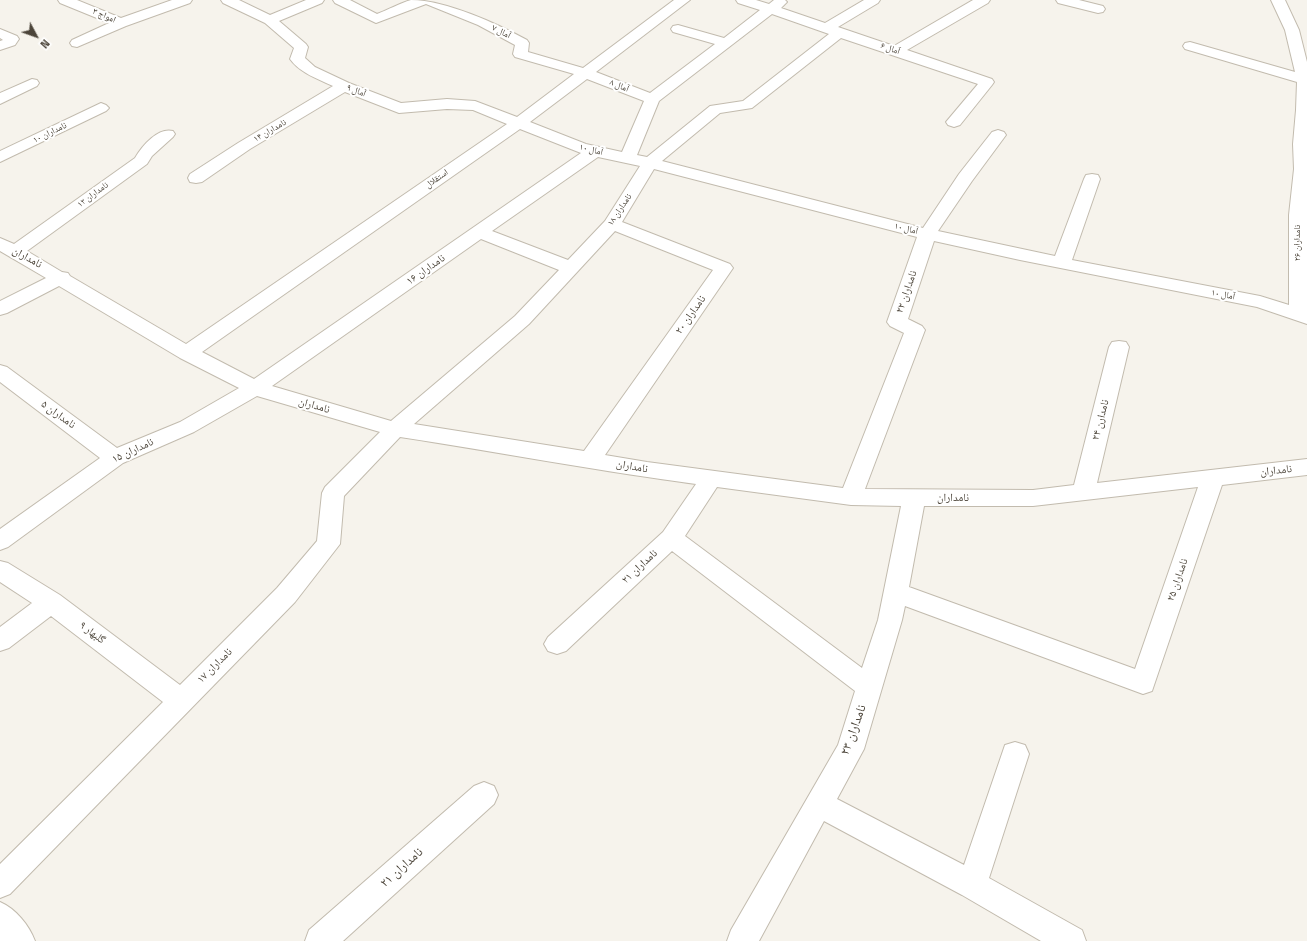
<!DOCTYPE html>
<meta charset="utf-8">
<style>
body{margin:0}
#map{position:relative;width:1307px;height:941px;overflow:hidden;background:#f6f3ec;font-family:"Titillium Web",sans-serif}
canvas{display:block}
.north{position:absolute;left:16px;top:16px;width:40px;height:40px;-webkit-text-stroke:3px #fff;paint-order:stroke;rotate:131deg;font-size:11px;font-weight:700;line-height:16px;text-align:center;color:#4b4439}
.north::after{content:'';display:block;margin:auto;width:14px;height:18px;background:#4b4439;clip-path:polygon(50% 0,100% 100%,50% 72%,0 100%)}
</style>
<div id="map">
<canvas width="1307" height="941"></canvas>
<div class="north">N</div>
</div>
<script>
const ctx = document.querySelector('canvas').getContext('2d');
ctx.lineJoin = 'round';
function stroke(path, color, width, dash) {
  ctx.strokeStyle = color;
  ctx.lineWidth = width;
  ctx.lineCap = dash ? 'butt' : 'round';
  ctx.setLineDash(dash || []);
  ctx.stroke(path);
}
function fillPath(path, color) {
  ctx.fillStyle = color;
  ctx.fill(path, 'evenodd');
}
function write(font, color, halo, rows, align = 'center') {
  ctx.font = font + ' "Titillium Web","Noto Naskh Arabic",sans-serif';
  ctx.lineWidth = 4;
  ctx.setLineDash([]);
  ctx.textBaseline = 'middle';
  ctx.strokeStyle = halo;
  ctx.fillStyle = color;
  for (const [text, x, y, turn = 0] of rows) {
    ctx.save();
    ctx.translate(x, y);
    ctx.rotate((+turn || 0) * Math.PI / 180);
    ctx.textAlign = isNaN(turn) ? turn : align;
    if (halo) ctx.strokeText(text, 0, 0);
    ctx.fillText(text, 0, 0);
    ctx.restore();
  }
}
const minor = new Path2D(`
 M 58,0 L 77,0 L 121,18 L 172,0 L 192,0 L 190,3 L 126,26 L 77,47 L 72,46 L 70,43 L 72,40 L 109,23 L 60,3 Z
 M 221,0 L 239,0 L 270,15 L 306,0 L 324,0 L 322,3 L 279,21 L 306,44 L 308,47 L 305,58 L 315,67 L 349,83 L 401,103 L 447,99 L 475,101 L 517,117 L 574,74 L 515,57 L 513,54 L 515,45 L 478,25 L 426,4 L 376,23 L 335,3 L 333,0 L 350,0 L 377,14 C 388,10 400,3 411,0 C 445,0 498,24 527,40 L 529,43 L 528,52 L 583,68 L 674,0 L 690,0 L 596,72 L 650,93 L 715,44 L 673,32 L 671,29 L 673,26 L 678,25 L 724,38 L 760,10 L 738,3 L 736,0 L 756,0 L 769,4 L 774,0 L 785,0 L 787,2 L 781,8 L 825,23 L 864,0 L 880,0 L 878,3 L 838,27 L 894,46 L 973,0 L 990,0 L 988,3 L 907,50 L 992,79 L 994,82 L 992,85 L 960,125 L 954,127 L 948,125 L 946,122 L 978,84 L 841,38 L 752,108 L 720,113 L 662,161 L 923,228 L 959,174 L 992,132 L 998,130 L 1004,132 L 1006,135 L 972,181 L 938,231 L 1055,256 L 1084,179 L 1086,175 L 1092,174 L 1098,175 L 1100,179 L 1072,260 L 1260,296 L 1289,305 L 1289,215 L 1294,169 L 1293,144 L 1296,110 L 1297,82 L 1185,49 L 1183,46 L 1185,43 L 1190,42 L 1295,72 L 1285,30 L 1271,0 L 1285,0 L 1299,30 L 1307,62 L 1307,324 L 1257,307 L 1020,260 L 934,241 L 908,319 L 922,326 L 925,330 L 865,489 L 1033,490 L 1074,485 L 1109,347 L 1112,342 L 1119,341 L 1126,342 L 1129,347 L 1097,483 L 1307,459 L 1307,475 L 1222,485 L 1152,691 L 1143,694 L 905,606 L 902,620 L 864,749 L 837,799 L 964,865 L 1005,745 L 1015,742 L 1025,745 L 1029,754 L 989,878 L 1082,930 L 1086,941 L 1041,941 L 962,895 L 824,821 L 759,941 L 727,941 L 731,930 L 838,745 L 855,691 L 672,551 L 566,651 L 557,654 L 548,651 L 544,644 L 548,637 L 663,532 L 696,484 C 597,471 498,452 400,437 L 344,496 L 340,544 L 295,602 L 10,894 L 0,898 L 0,864 L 163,702 L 51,616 L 9,648 L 0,651 L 0,627 L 32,603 L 0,582 L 0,561 L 8,563 L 60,595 L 180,685 L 277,588 L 317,541 L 322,493 L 325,487 L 380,432 L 257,396 L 194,432 L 123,463 L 8,547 L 0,550 L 0,529 L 100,458 L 0,382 L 0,365 L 7,367 L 117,448 L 180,422 L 239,388 L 180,358 L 59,286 L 7,313 L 0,315 L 0,301 L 46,278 L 0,251 L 0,238 L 14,244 L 135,158 C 142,146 158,127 173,131 L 175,134 L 173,137 L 152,156 L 147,164 L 27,251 L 62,272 L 68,273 L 70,276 L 186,344 L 507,124 L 473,110 L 447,109 L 399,113 L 345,92 L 250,149 L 202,182 L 196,183 L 190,182 L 188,178 L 190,174 L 238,143 L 333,86 C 318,79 300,73 290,59 L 294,48 L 265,23 L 223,3 ZM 772,14 L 829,34 L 743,101 L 710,106 L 647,157 L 637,155 L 659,101 ZM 587,79 L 644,101 L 622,152 L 586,144 L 530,122 ZM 520,129 L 581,153 L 254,379 L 202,352 ZM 598,157 L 640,166 L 605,221 L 568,260 L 492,231 ZM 654,169 L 917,237 L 887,322 L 890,326 L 904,333 L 843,488 L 647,462 L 605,455 L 733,268 L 730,264 L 622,222 ZM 615,231 L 713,270 L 584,451 L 414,424 L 529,324 ZM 481,239 L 559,270 L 515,316 L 391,421 L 272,386 ZM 717,487 L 851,505 L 901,506 L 878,620 L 862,668 L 685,536 ZM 1198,487 L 1135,669 L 909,587 L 924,506 L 1033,506 Z
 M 1056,0 L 1079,0 L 1103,6 L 1105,9 L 1103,12 L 1098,13 L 1058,3 Z
 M 0,29 L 17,36 L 19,39 L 15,45 L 0,50 L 0,41 L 3,40 L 0,38 Z
 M 32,79 L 37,80 L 39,83 L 37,86 L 0,104 L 0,93 Z
 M 101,103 L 106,105 L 109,108 L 106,111 L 0,162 L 0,151 Z
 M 484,782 L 494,786 L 498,795 L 494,804 L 343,941 L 305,941 L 309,930 L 474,786 Z
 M 0,902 C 16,909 29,925 35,941 L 0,941 Z`);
const farStreetnames = [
 ["امواج ۳",104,16,23],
 ["آمال ۷",501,32,27],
 ["آمال ۶",890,49,19],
 ["آمال ۸",619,86,22],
 ["آمال ۹",356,91,21],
 ["نامداران ۱۴",270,131,-30],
 ["نامداران ۱۰",50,133,-26],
 ["آمال ۱۰",591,150,14],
 ["استقلال",437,179,-35],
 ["نامداران ۱۲",93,195,-36],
 ["نامداران ۱۸",620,210,-56],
 ["آمال ۱۰",906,229,14],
 ["نامداران ۲۶",1298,243,-90],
 ["آمال ۱۰",1223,295,11]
];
const streetNames = [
 ["نامداران",27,258,29],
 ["نامداران ۱۶",426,270,-35],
 ["نامداران ۲۲",907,292,-71],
 ["نامداران ۲۰",691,315,-55],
 ["نامداران",314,406,16],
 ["نامداران ۵",58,415,36],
 ["نامدارن ۲۴",1101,420,-76],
 ["نامداران ۱۵",133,451,-25],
 ["نامداران",632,467,10],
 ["نامداران",1276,471,-6],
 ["نامداران",953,498],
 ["نامداران ۲۱",640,567,-43],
 ["نامداران ۲۵",1178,580,-71],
 ["گلبهار ۹",92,633,37],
 ["نامداران ۱۷",215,666,-45]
];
const nearStreetnames = [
 ["نامداران ۲۳",854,730,-70],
 ["نامداران ۲۱",402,868,-42]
];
stroke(minor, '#c2bbae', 2);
fillPath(minor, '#fff');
write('9px', '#4b4439', '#fff', farStreetnames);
write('11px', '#4b4439', '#fff', streetNames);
write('13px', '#4b4439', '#fff', nearStreetnames);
</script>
